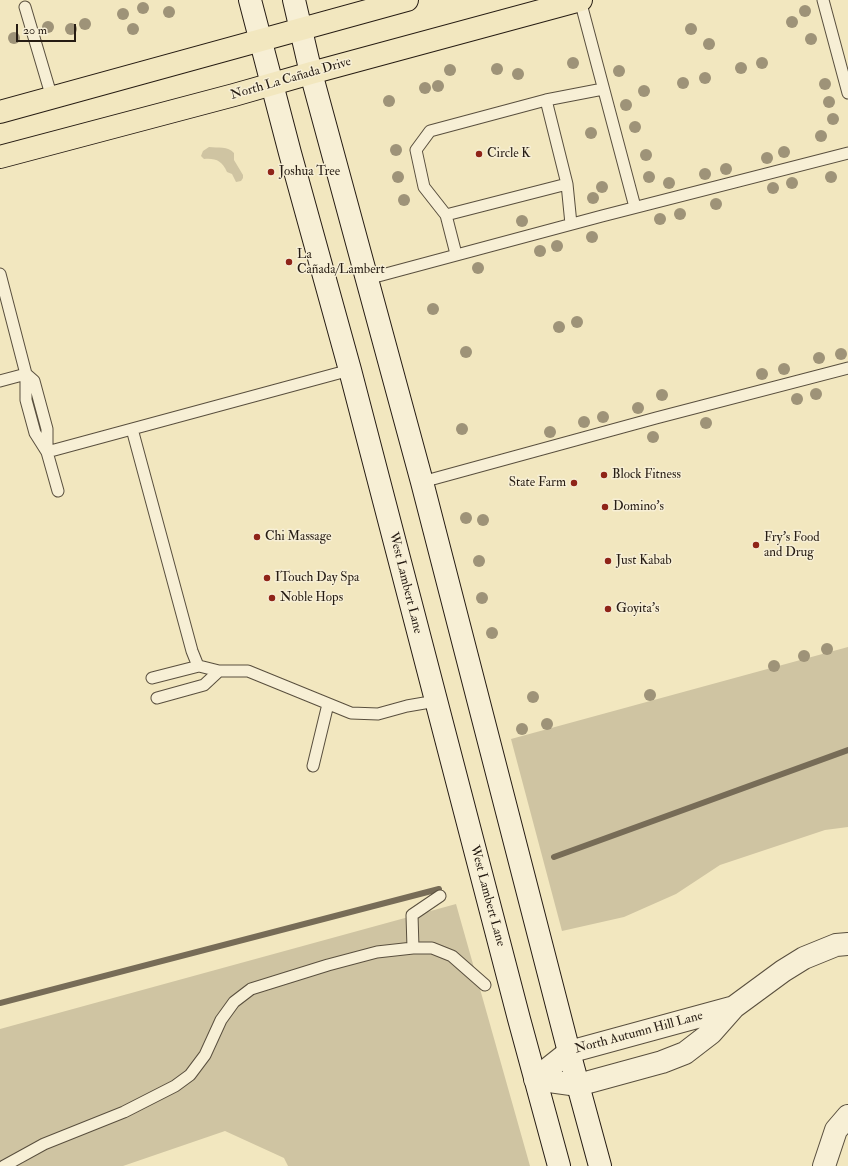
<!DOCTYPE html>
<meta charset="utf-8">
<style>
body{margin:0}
#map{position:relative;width:848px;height:1166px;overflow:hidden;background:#f2e7bf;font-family:"IM FELL Double Pica",serif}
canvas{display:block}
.scale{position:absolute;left:16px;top:24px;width:60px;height:18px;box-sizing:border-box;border:2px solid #261c13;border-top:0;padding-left:5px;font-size:12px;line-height:14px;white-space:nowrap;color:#261c13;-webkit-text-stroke:3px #f7efd5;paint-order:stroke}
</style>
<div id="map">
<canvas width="848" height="1166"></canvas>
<div class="scale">20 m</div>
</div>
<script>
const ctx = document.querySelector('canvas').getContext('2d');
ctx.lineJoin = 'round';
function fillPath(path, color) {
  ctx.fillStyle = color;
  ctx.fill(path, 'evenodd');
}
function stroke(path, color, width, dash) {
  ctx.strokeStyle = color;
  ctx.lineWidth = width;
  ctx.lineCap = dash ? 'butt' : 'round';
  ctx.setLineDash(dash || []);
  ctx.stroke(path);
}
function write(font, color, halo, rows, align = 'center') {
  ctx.font = font + ' "IM FELL Double Pica",serif';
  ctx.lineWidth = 3;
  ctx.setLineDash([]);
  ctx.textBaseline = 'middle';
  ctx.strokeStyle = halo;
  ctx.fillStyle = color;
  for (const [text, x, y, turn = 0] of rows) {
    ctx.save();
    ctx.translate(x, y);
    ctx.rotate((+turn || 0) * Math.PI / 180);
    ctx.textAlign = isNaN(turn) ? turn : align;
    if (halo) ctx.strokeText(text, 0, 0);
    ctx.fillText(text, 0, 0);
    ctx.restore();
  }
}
const green = new Path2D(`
 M 209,147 C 218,148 228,146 234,153 L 234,160 L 243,175 L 243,178 L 241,181 L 236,182 L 232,174 L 227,172 C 222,161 216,158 204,159 L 201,156 L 203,151 Z
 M 848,647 L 848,827 L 825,830 L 720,865 L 676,894 L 624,917 L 562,931 L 511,739 Z
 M 456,904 L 530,1166 L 288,1166 L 284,1158 L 225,1131 L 123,1166 L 0,1166 L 0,1029 Z`);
const stream = new Path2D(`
 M 554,857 L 848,750
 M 0,1003 L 439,889`);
const service = new Path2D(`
 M 580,0 L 635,207
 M 823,0 L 848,93
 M 25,7 L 52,98
 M 546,100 L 567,184
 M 446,215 L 424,187 L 416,150 L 430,131 L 546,100 L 603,89
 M 456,254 L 446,215 L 567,184 L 571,224
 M 0,274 L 26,374 L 26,400 L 35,433 L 47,452 L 47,429 L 34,381 L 26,374
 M 367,279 L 602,216 L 848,153
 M 0,381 L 26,374
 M 132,429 L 192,651 L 198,666
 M 422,482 L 656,418 L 848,368
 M 58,491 L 47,452 L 350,370
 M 219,671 L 248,671 L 351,713 L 378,714 L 407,706 L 436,701
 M 152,678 L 199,666 L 219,671 L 204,685 L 157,698
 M 313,766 L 328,704
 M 440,896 L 412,915 L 413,948 L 432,948 L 452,956 L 485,985
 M 4,1166 L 44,1144 L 124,1112 L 175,1086 L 190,1075 L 205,1055 L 221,1020 L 234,1002 L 251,989 L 328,965 L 377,952 L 413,948`);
const minor = new Path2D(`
 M 535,1079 L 578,1085 L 662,1062 L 685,1053 L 711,1033 L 734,1007 L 783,971 L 804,958 L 836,945 L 848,944
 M 535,1079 L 569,1052 L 734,1007
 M 824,1166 L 836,1130 L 848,1116`);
const secondary = new Path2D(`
 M 250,0 L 290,153 L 350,370 L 519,1019 L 559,1166
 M 294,0 L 311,73 L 422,482 L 569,1052 L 600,1166`);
const primary = new Path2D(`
 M 0,112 L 407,0
 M 0,157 L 234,95 L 311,73 L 581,0`);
const trees = [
 [143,8],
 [805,11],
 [169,12],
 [123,14],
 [792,22],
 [85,24],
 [48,27],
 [71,29],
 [133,29],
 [691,29],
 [14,38],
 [811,39],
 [709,44],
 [573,63],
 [762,63],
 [741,68],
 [497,69],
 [450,70],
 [619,71],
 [518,74],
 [705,78],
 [683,83],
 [825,84],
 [438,86],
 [425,88],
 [644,91],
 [389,101],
 [829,102],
 [626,105],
 [833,119],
 [635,127],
 [591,133],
 [821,136],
 [396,150],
 [784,152],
 [646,155],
 [767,158],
 [726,169],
 [705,174],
 [398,177],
 [649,177],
 [831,177],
 [669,183],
 [792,183],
 [602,187],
 [773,188],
 [593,198],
 [404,200],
 [716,204],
 [680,214],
 [660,219],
 [522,221],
 [592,237],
 [557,246],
 [540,251],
 [478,268],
 [433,309],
 [577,322],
 [559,327],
 [466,352],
 [841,354],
 [819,358],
 [784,369],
 [762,374],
 [816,394],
 [662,395],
 [797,399],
 [638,408],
 [603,417],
 [584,422],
 [706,423],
 [462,429],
 [550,432],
 [653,437],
 [466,518],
 [483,520],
 [479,561],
 [482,598],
 [492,633],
 [827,649],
 [804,656],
 [774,666],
 [650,695],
 [533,697],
 [547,724],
 [522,729]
];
const markers = [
 [479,154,4,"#8f2418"],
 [271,172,4,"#8f2418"],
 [289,262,4,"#8f2418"],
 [604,475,4,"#8f2418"],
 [574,483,4,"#8f2418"],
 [605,507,4,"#8f2418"],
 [257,537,4,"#8f2418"],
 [756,545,4,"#8f2418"],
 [608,561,4,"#8f2418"],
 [267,578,4,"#8f2418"],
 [272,598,4,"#8f2418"],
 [608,609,4,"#8f2418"]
];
const streetNames = [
 ["North La Cañada Drive",291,79,-16],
 ["West Lambert Lane",405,583,76],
 ["West Lambert Lane",487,896,75],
 ["North Autumn Hill Lane",639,1033,-15]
];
const poiNames = [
 ["Circle K",487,154],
 ["Joshua Tree",279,172],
 ["La",297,255],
 ["Cañada/Lambert",297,270],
 ["Block Fitness",612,475],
 ["State Farm",566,483,"right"],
 ["Domino's",613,507],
 ["Chi Massage",265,537],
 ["Fry's Food",764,538],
 ["and Drug",764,553],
 ["Just Kabab",616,561],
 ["ITouch Day Spa",275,578],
 ["Noble Hops",280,598],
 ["Goyita's",616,609]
];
fillPath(green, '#cfc4a2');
stroke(stream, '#776c57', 6);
stroke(service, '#594f3e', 13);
stroke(minor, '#594f3e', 24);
stroke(secondary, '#261c13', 24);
stroke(primary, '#261c13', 24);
stroke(service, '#f7efd5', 11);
stroke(minor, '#f7efd5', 22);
stroke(secondary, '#f7efd5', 22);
stroke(primary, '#f2e7bf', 22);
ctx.fillStyle = '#9e9378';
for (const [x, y] of trees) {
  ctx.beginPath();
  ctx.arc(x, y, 6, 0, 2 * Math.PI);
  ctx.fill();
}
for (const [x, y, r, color] of markers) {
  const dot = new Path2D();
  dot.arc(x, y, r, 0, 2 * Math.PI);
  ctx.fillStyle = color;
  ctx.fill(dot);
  stroke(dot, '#f7efd5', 1.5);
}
write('13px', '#261c13', '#f7efd5', streetNames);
write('13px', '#261c13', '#f7efd5', poiNames, 'left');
</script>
